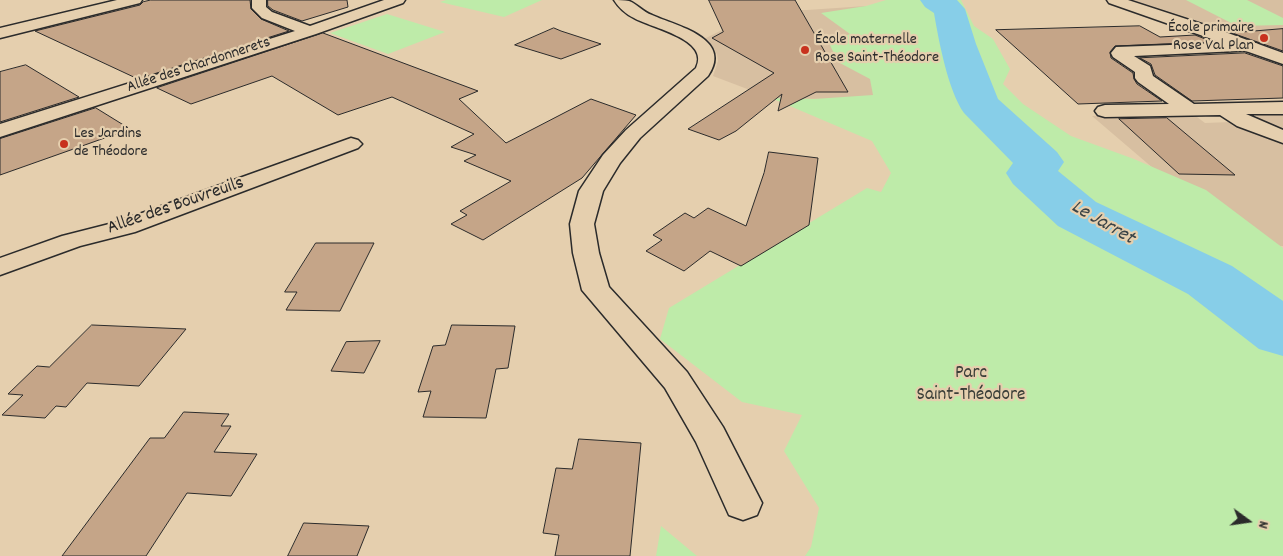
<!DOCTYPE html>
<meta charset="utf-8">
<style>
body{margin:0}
#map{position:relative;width:1283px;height:556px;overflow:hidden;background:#e5cfae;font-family:Dekko,sans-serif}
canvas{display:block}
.north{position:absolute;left:1223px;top:496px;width:50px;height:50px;-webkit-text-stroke:4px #e5cfae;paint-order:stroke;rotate:104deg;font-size:14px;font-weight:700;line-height:20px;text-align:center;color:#2b2b2b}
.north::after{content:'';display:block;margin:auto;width:18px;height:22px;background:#2b2b2b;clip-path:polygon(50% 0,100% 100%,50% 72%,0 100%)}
</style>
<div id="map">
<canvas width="1283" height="556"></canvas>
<div class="north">N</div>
</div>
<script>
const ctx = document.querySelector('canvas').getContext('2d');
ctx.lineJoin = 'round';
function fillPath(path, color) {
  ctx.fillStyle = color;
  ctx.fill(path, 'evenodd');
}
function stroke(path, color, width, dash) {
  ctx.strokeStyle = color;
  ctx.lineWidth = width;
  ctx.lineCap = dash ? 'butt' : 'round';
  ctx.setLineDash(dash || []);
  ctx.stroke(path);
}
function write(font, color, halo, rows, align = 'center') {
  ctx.font = font + ' Dekko,sans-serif';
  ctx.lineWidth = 4.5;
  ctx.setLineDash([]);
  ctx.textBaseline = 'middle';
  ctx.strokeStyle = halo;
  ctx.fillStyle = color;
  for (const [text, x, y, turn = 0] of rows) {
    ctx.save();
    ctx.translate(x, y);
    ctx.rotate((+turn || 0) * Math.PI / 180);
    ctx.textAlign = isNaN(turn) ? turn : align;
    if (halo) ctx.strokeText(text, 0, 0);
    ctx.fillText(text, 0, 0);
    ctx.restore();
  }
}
const built = new Path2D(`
 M 1133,0 L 1283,0 L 1283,52 L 1208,24 Z
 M 866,6 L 927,101 L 771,98 L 713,76 L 718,61 L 717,54 L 704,39 L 742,20 L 722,10 L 807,10 Z
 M 1183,113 L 1197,117 L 1205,123 L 1257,121 L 1255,119 L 1258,114 L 1283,113 L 1283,246 L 1243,245 L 1092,116 Z`);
const green = new Path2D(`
 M 446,0 L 542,0 L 504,17 L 440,2 Z
 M 886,0 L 961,0 L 974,26 L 993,39 L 1010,69 L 1003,84 L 1023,104 L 1071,136 L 1134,159 L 1206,190 L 1283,248 L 1283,556 L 805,556 L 811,547 L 819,508 L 784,451 L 802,415 L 742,402 L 660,339 L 669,308 L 867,188 L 881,192 L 891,173 L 872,141 L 771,98 L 814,99 L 873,95 L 870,79 L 838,62 L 829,43 L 850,34 L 821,13 L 866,6 Z
 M 1186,0 L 1247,0 L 1283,18 L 1283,25 L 1237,26 Z
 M 387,14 L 445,32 L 388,54 L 330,33 Z
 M 661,526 L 697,556 L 656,556 Z`);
const river = new Path2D(`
 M 920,0 L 957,0 L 965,9 L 976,44 L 998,99 L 1057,152 L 1064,162 L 1058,171 L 1096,202 L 1232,266 L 1283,301 L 1283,356 L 1259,349 L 1188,294 L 1058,226 L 1013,184 L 1006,173 L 1013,163 L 964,113 C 948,90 939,42 934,13 L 925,7 Z`);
const building = new Path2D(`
 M 151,0 L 250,0 L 251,9 L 261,19 L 289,31 L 138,79 L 35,31 L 140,5 L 143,2 Z
 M 268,0 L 347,0 L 348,7 L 302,21 L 273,10 L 268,6 Z
 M 709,0 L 795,0 L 848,92 L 816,92 L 778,111 L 782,94 L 736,131 L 719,140 L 688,129 L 774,73 L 712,38 L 723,32 Z
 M 1140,26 L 1160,37 L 1195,35 L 1213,42 L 1115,46 L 1110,52 L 1111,58 L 1133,73 L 1134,79 L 1137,84 L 1162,101 L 1078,104 L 996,30 Z
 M 554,28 L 561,31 L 601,44 L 561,59 L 515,45 Z
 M 1283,29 L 1283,51 L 1232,33 Z
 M 323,33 L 478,91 L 459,99 L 506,143 L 591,99 L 636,115 L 582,178 L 483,240 L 451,224 L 467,215 L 460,211 L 511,181 L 464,161 L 476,155 L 451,147 L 474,134 L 392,97 L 338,115 L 272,76 L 191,104 L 157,88 Z
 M 1245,53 L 1283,66 L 1283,98 L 1192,101 L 1155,75 L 1151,64 L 1140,58 Z
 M 26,65 L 79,97 L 0,122 L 0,72 Z
 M 96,108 L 130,129 L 0,175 L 0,139 Z
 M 1167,118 L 1235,175 L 1179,174 L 1119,119 Z
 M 769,152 L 818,158 L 809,225 L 741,266 L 710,251 L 684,271 L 646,251 L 662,240 L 653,235 L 685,213 L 694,218 L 708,208 L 746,226 L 764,173 Z
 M 316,243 L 374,243 L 340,311 L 286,310 L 297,292 L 285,292 Z
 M 92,325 L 186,329 L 139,386 L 87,383 L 66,407 L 56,406 L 45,418 L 2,415 L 23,395 L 8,394 L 37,366 L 49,367 Z
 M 452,325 L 515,326 L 508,368 L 496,369 L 486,418 L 423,417 L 431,391 L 418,392 L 433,346 L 445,345 Z
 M 380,341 L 364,373 L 331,371 L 346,342 Z
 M 184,412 L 229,414 L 221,426 L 231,426 L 214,452 L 257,454 L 231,496 L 187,493 L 146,556 L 62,556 L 150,438 L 164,438 Z
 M 579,439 L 641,443 L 630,556 L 555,556 L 559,535 L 543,533 L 556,468 L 572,469 Z
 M 304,523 L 369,526 L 357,556 L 288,556 Z`);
const minor = new Path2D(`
 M 117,0 L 142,0 L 140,3 L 0,38 L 0,28 Z
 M 252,0 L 266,0 L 266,7 L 272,12 L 310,26 L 384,0 L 405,0 L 403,3 L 316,34 L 0,137 L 0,124 L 295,31 L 262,18 L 252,8 Z
 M 614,0 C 618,0 625,0 629,1 C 637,4 643,12 652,15 C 676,26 734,38 708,76 L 640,138 L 620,163 L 603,191 L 594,224 L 599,253 L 609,287 L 687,372 L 723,427 L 762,503 L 757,515 L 743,520 L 729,515 L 696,442 L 665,388 L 582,290 L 573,253 L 570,224 L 579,191 L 603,155 L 626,130 L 696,68 C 711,39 651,28 634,18 C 626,14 619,8 614,0 Z
 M 1252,42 L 1258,44 L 1260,47 L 1258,50 L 1134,56 L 1150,66 L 1153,76 L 1194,104 L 1283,102 L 1283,114 L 1246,114 L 1283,130 L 1283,143 L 1237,126 L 1220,115 L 1105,117 L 1098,115 L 1095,111 L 1098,107 L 1105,105 L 1169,104 L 1138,82 L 1135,78 L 1135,72 L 1113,57 L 1111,53 L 1116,47 Z
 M 351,138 L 358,140 L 362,144 L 358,148 L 135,232 L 80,246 L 0,275 L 0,258 L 62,236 L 117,222 Z`);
const major = new Path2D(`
 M 1107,0 L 1128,0 L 1217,29 L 1283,53 L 1283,64 L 1109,3 Z`);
const markers = [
 [1264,38,5,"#c8321e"],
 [805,50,5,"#c8321e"],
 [64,144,5,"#c8321e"]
];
const farPoinames = [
 ["École primaire",1254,29,"right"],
 ["Rose Val Plan",1254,47,"right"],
 ["École maternelle",815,41],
 ["Rose Saint-Théodore",815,59],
 ["Les Jardins",74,135],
 ["de Théodore",74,153]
];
const farStreetnames = [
 ["Allée des Chardonnerets",199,66,-18]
];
const streetNames = [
 ["Allée des Bouvreuils",176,207,-19]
];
const parkNames = [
 ["Parc",971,374],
 ["Saint-Théodore",971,396]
];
const waterNames = [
 ["Le Jarret",1102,224,30]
];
fillPath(built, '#d7bfa1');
fillPath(green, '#beeba9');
fillPath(river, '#87cee8');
fillPath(building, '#c5a588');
stroke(building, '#2b2b2b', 1);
stroke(minor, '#2b2b2b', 3);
stroke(major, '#2b2b2b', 3);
fillPath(minor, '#e5cfae');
fillPath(major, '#e5cfae');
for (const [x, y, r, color] of markers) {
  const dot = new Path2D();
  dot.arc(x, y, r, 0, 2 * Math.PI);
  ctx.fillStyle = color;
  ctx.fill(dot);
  stroke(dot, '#e5cfae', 2);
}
write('16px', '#2b2b2b', '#e5cfae', farPoinames, 'left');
write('16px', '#2b2b2b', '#e5cfae', farStreetnames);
write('19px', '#2b2b2b', '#e5cfae', streetNames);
write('19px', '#3a3e38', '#e5cfae', parkNames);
write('italic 20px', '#394347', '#e5cfae', waterNames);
</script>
